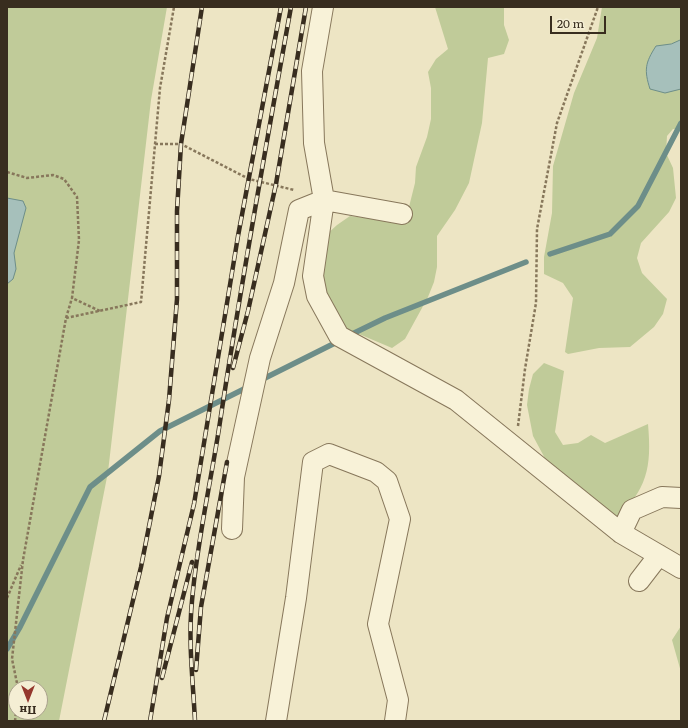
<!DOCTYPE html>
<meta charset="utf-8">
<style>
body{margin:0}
#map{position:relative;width:688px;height:728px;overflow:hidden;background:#ede5c4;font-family:Literata,serif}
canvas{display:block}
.frame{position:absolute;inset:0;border:8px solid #382d1f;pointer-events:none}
.north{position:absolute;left:8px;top:680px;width:40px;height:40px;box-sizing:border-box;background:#f4eed4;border:1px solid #a9a18c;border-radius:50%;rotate:180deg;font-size:11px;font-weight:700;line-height:16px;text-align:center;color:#382d1f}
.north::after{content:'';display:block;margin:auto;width:14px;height:18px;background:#94372d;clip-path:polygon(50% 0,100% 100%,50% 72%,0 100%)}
.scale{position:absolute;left:550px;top:16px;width:56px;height:18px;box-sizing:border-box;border:2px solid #382d1f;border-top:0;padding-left:5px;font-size:12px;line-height:14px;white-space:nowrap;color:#382d1f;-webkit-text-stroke:3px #f4eed4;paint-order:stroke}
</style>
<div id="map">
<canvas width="688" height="728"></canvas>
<div class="frame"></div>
<div class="north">Пн</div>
<div class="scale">20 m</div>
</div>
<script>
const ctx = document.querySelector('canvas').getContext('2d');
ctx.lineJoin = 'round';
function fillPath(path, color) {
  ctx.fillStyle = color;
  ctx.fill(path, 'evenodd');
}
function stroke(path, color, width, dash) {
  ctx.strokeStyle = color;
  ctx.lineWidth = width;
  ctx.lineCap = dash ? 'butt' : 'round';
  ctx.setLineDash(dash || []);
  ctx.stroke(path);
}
const green = new Path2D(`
 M 7,7 L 167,7 L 151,100 L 108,472 L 59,721 L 7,721 ZM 16,688 L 40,688 L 40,712 L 16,712 Z
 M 435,7 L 504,7 L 504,25 L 509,40 L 504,54 L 488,58 L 482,123 L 469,183 L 455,210 L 437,236 L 437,267 L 434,282 L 428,297 L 405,339 L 392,348 L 333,323 L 325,310 L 318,249 L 326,235 L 337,225 L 350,216 L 366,218 L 408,211 L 415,183 L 416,167 L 427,137 L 431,119 L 431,88 L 428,72 L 436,59 L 448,49 Z
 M 602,7 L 681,7 L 681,130 L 673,129 L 667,136 L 666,153 L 673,168 L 676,198 L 669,212 L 641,243 L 637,258 L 642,273 L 667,299 L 663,314 L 654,327 L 630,347 L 599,348 L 568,354 L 565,352 L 573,298 L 563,283 L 544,274 L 544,257 L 552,213 L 553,166 L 574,93 L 597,38 Z
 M 544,363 L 564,371 L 555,432 L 563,445 L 578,443 L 591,435 L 605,443 L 648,424 C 652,469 647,488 615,521 L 548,464 L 533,436 L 527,405 L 529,389 L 533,374 Z
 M 681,626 L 681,672 L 672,640 Z`);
const water = new Path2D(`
 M 681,40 L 681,89 L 665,93 L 650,89 C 644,70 645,63 656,46 L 671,44 Z
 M 7,198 L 23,201 L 26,208 L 14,253 L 16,269 L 13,279 L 7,284 Z`);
const stream = new Path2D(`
 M 550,254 L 610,234 L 638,206 L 681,123
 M 348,336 L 385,318 L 526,262
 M 259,381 L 339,341
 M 7,649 L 20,627 L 90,487 L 160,431 L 250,386`);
const path = new Path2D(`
 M 155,144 L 181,144 L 249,179 L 294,190
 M 7,172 L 27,178 L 53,175 L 64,179 L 77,197 L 79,240 L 72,298 L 100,311
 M 66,318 L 72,298
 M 518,426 L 525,369 L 536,303 L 537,229 L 557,123 L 598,7
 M 7,598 L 21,565
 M 18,688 L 12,659 L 23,560 L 66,318 L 141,302 L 160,88 L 174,7
 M 15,721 L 16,712`);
const minor = new Path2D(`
 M 402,214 L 324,200 L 313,276 L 317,296 L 339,336 L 456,400 L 621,533 L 681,568
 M 232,529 L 234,477 L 260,358 L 284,283 L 299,210 L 324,200 L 314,143 L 312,71 L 323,7
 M 621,533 L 632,510 L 662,497 L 681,498
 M 639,581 L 659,555
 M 276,721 L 296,598 L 313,462 L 329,454 L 376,472 L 387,481 L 400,519 L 378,624 L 398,700 L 395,721`);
const rail = new Path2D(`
 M 233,368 L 248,311 L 276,184 L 306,7
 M 196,670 L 201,607 L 227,462
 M 162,678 L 192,562
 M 104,721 L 141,567 L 159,476 L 169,400 L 177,299 L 177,211 L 181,144 L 202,7
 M 150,721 L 167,618 L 194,504 L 238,236 L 281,7
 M 195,721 C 193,681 188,641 192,601 C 197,541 211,482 220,422 C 241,283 266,145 291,7`);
fillPath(green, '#c0cb99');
fillPath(water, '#a6c0bb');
stroke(water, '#6d8e89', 1);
stroke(stream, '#6d8e89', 5.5);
stroke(minor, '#87775b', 22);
stroke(path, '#87775b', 2.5, [3, 2]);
stroke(minor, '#f8f2d8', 20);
stroke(rail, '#382d1f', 4.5);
stroke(rail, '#f4eed4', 3, [9]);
</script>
